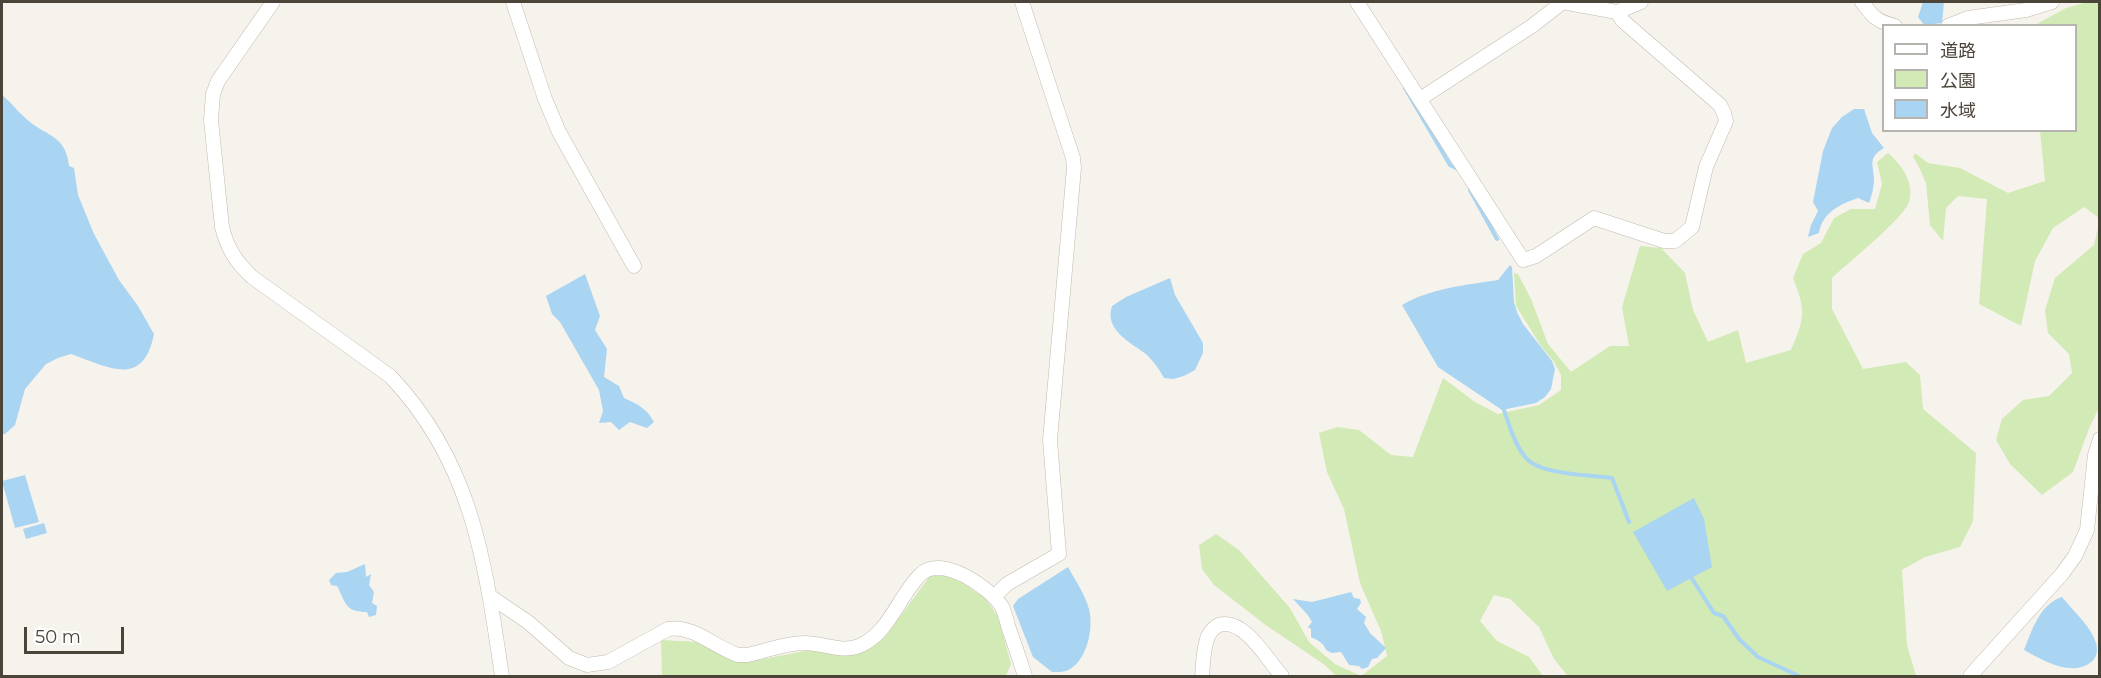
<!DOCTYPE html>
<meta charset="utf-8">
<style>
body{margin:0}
#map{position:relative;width:2101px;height:678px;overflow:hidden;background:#f6f3ec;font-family:Montserrat,"Noto Sans JP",sans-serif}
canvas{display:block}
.frame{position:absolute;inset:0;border:3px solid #4b4439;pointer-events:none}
.legend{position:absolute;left:1882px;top:24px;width:195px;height:108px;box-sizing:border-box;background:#fff;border:2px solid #b7b4b0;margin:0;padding:8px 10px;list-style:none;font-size:18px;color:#4b4439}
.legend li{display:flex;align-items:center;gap:12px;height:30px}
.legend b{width:30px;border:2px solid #b7b4b0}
.scale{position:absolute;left:24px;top:627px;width:100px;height:27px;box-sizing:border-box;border:3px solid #4b4439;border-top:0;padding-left:8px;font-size:18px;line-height:21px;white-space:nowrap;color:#4b4439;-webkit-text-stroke:4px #fff;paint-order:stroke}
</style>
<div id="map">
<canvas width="2101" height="678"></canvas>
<div class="frame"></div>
<ul class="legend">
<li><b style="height:8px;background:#fff"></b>道路</li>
<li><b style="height:16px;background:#d2eab5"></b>公園</li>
<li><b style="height:16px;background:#a9d4f2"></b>水域</li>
</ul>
<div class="scale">50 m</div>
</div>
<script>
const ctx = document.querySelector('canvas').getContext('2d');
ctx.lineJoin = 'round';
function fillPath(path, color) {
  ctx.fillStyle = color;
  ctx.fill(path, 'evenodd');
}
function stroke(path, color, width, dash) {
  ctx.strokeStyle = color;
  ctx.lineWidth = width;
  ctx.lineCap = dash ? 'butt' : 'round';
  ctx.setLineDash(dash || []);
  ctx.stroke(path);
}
const green = new Path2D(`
 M 2088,2 L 2099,3 L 2099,218 L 2084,207 L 2053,228 L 2035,261 L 2021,326 L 1979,304 L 1987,199 L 1958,196 L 1946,208 L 1943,241 L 1930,225 L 1926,183 L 1918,165 L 1913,157 L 1915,153 L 1928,163 L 1960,168 L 2008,193 L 2045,181 L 2040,131 L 2076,130 L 2076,26 L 2035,25 L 2066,8 Z
 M 1888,153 C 1901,164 1915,183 1909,202 C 1903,219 1848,263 1832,278 L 1832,309 L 1863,369 L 1906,362 L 1920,375 L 1923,409 L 1976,453 L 1973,521 L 1960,547 L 1925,557 L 1902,570 L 1907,645 L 1916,676 L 1572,676 L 1567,675 L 1554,659 L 1539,627 L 1510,599 L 1494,595 L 1480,621 L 1497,641 L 1529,657 L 1543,676 L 1336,676 L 1325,665 L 1267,626 L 1214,585 L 1202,569 L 1199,545 L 1216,534 L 1239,550 L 1290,608 L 1309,642 L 1335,664 L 1361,676 L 1387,656 L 1381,631 L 1360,583 L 1344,509 L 1327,472 L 1319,433 L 1337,427 L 1359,430 L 1391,455 L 1413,457 L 1443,378 L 1475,402 L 1498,414 L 1539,405 L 1561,390 L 1561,375 L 1554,362 L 1541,346 L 1516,306 L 1514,273 L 1518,274 L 1531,299 L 1548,344 L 1571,372 L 1610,346 L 1629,346 L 1622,307 L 1640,246 L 1661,248 L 1685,273 L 1693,310 L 1708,342 L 1738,330 L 1746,363 L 1791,350 C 1805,318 1806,310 1793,278 L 1803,254 L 1821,243 L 1834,218 L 1851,209 L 1875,209 L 1882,184 L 1877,162 Z
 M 2099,224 L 2099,408 L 2090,426 L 2073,472 L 2042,495 L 2010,464 L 1996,440 L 2002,419 L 2023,400 L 2049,396 L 2072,373 L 2069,354 L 2048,333 L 2045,310 L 2055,278 L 2094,245 Z
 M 930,576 L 952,576 L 985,598 L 998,616 L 1011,664 L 1006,676 L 662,676 L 661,640 L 698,642 L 730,660 L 748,662 L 805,651 L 865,652 L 884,638 Z`);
const water = new Path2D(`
 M 1923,2 L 1944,2 L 1942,23 L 1924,25 L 1918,17 Z
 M 2,95 C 13,104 22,117 34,125 C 53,138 66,139 69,166 L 74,168 L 78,195 L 94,234 L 119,280 L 138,306 L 154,334 C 143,389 108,367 71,354 L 58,358 L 46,364 L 25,389 L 15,425 L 5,434 L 2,434 Z
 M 1854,109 L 1864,109 L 1872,133 L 1884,148 C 1868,157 1873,164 1874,178 C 1874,187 1872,195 1869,203 L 1858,198 C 1840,204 1822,213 1819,233 L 1808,237 L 1811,225 L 1818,211 L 1813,202 L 1823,151 L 1832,128 L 1842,117 Z
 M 1510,265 L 1512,267 L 1514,302 L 1517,312 L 1523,324 L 1552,361 L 1555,369 L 1551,389 L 1545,397 L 1536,403 L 1502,410 L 1438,367 L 1402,305 C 1431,288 1466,285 1498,280 Z
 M 585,274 L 600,316 L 595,330 L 607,349 L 604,377 L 619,386 L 624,398 C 638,404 647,409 654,422 L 647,428 L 630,422 L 619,430 L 611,422 L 599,423 L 603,411 L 599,390 L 560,322 L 552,314 L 546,296 Z
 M 1170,278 L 1175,295 L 1203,343 L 1203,353 L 1195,370 L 1184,376 L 1173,379 L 1164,378 C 1159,369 1154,362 1147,355 C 1131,342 1104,331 1112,306 L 1126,297 Z
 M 25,475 L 39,522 L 15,528 L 2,481 Z
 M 1694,498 L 1704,519 L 1712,567 L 1667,591 L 1633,532 Z
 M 44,523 L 47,533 L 26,539 L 23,529 Z
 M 365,564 L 366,577 L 371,574 L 369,585 L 374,592 L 372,603 L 377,606 L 376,615 L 369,617 L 367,612 C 345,612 346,603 337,586 L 331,585 L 329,580 L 336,573 L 347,572 Z
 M 1068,567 C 1075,580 1085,594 1089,609 C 1094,628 1087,663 1066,671 C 1063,672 1056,672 1052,672 L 1033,657 L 1013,606 L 1018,599 Z
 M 1351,592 L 1354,598 L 1360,599 L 1361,603 L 1357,609 L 1366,617 L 1364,623 L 1370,633 L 1386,648 L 1377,658 L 1372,659 L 1368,667 L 1362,669 L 1359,666 L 1349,665 L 1341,652 L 1332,653 L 1326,650 C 1324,643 1317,640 1311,637 L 1311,629 L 1308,627 L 1312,622 L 1307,614 L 1293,599 L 1312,602 Z
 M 2062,597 C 2073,611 2091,626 2096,643 C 2098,651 2097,658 2090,663 C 2070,677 2043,660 2024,650 C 2032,630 2040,604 2062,597 Z`);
const stream = new Path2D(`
 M 1405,88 L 1450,165 L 1460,170
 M 1470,190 L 1497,239
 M 1503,407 C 1509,424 1514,444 1526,458 C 1541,475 1590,475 1612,478 L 1629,522
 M 1689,574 L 1714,613 L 1723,616 L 1739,639 L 1758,657 L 1799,676`);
const minor = new Path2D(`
 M 273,2 L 218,81 L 213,94 L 211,120 L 222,227 C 227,248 236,262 252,277 L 390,376 C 473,463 485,563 502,676
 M 513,2 L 545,99 L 559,132 L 634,266
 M 1357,2 L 1523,260 L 1536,256 L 1594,218 L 1664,241 L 1675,241 L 1692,227 L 1706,167 L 1726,121 L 1724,113 L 1720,105 L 1623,21 L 1617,12
 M 1562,2 L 1617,12 L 1641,2
 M 1862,2 C 1873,17 1876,21 1895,26
 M 1948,26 L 1968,18 L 2026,10 L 2052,2
 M 1420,99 L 1532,26 L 1563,2
 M 491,597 L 528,622 L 569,658 L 587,665 L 608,662 L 668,629 C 694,625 714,647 738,655 L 747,655 C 765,651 786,643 805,643 C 822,643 842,653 859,646 C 889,634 899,595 921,574 C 941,554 991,588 1002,607 C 1005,613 1007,622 1009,629 C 1015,645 1020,661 1025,676
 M 994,597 L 1007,584 L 1059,554 L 1050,440 L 1074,168 L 1073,158 L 1022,2
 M 1202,676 C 1203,666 1203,654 1206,643 C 1207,636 1212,628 1219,625 C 1244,617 1268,661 1282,676
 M 1970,676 L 2062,574 L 2075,556 L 2087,530 L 2095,455 L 2100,439`);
fillPath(green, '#d2eab5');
fillPath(water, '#a9d4f2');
stroke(stream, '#a9d4f2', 4);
stroke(minor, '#c2bbae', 15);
stroke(minor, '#fff', 14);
</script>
